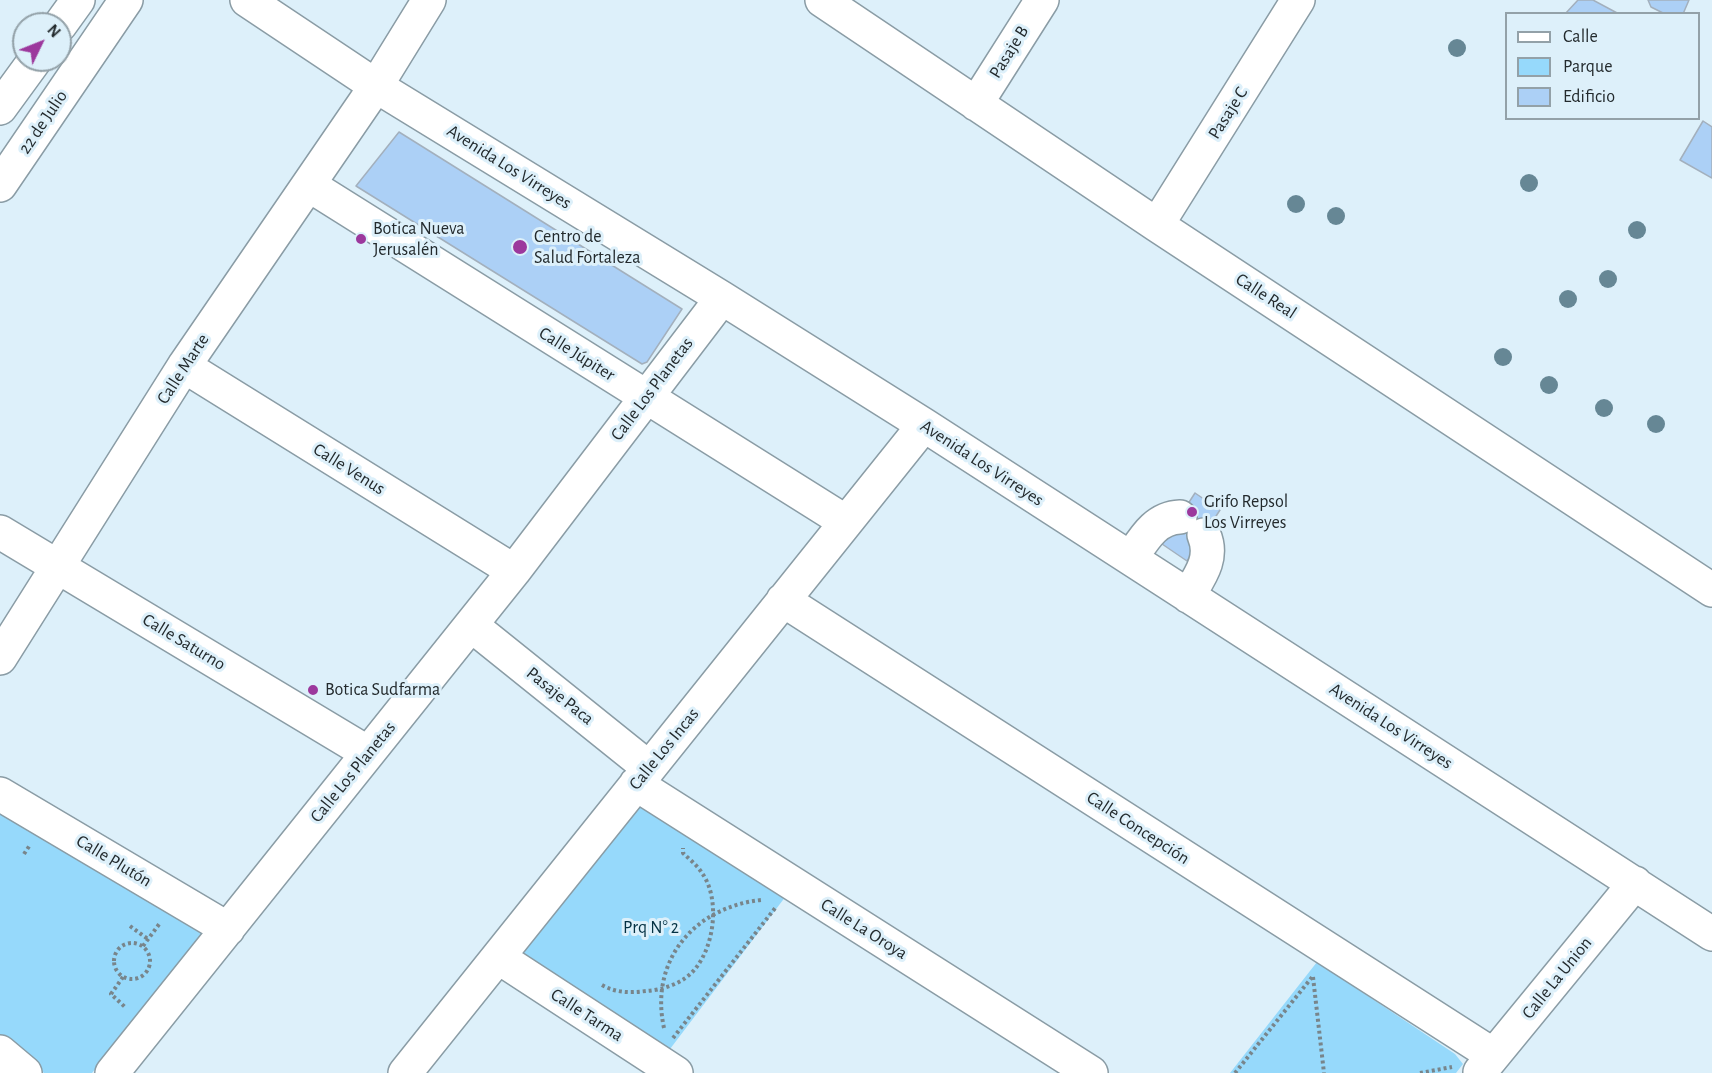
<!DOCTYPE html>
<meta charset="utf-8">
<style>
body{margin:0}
#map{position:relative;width:1712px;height:1073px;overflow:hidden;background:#ddf0fa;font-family:"Alegreya Sans",sans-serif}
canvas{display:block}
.legend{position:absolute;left:1505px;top:12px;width:195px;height:108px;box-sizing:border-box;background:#ddf0fa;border:2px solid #93a1a8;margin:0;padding:8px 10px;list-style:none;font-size:18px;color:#232a2d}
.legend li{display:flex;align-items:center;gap:12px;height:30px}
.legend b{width:30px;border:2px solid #93a1a8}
.north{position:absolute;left:12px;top:12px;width:60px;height:60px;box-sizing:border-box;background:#ddf0fa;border:2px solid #93a1a8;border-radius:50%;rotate:47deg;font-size:16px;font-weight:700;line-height:24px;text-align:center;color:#232a2d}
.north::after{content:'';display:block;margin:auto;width:21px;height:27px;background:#9c389d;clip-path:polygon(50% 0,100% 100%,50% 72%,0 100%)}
</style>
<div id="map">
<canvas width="1712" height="1073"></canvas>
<ul class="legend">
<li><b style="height:8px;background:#fff"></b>Calle</li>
<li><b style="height:16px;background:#96d9fb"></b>Parque</li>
<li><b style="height:16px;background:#acd0f6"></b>Edificio</li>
</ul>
<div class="north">N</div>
</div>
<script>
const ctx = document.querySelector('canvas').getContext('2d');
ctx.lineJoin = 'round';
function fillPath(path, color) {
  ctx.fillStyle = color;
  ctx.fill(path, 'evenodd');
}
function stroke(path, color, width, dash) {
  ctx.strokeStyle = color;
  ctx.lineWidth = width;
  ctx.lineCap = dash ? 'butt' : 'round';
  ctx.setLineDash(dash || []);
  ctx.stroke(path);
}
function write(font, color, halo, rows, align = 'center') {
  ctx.font = font + ' "Alegreya Sans",sans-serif';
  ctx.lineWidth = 6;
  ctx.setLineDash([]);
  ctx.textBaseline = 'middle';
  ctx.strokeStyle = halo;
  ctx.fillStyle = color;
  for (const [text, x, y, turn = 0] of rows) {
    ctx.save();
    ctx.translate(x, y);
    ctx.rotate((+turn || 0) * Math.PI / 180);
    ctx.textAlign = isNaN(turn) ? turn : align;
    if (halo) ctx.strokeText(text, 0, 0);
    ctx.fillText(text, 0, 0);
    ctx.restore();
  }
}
const green = new Path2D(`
 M 641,800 L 789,892 L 667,1053 L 517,956 Z
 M 0,811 L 205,933 L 92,1073 L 44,1073 L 0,1036 Z
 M 1317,962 L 1455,1054 L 1463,1064 L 1456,1073 L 1230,1073 Z`);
const building = new Path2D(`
 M 1578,0 L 1593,0 L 1619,14 L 1565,14 Z
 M 1648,0 L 1689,0 L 1683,14 L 1665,14 L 1651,7 Z
 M 1703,121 L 1712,127 L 1712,178 L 1680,160 Z
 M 399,132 L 682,309 L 647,362 L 642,364 L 356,186 Z
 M 1195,493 L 1220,510 L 1187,561 L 1162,544 Z`);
const path = new Path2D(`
 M 24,854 L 30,845
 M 130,926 L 148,939
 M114 961a18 18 0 1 1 36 0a18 18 0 1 1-36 0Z
 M 143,946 L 160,923
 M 123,977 L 111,994 L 126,1008
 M 1313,977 L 1324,1073
 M 602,985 C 616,993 630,993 646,991 C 663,990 684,983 695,969 C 715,945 720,898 702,873 C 697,865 689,859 683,853 L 683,848
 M 664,1028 C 649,960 695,907 761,900
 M 673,1038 L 776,907
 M 1235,1073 L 1313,976
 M 1420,1073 L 1452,1067`);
const minor = new Path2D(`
 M 247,0 L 376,86 L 722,298 L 924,425 L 1712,934
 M 822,0 L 1157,225 L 1712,590
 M 976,104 L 1042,0
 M 0,185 L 126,0
 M 309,185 L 846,522
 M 1157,225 L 1298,0
 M 184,366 L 514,571
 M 0,532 L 368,753
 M 1131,558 C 1144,539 1155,518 1180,517
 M 1188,596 C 1200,576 1214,558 1204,535
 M 783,600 L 1493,1055
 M 471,625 L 649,768
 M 0,658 L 184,366 L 376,86 L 429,0
 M 636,784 L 1091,1073
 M 0,794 L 228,929
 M 498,957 L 676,1073
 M 0,1052 L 25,1073
 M 1480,1072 L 1635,883
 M 112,1073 L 514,571 L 722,298
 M 405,1073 L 924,425`);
const major = new Path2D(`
 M 60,25 L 78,0
 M 0,108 L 35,60`);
const trees = [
 [1457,48],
 [1529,183],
 [1296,204],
 [1336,216],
 [1637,230],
 [1608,279],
 [1568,299],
 [1503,357],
 [1549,385],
 [1604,408],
 [1656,424]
];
const markers = [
 [361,239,6,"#9c389d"],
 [520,247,8,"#9c389d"],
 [1192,512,6,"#9c389d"],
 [313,690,6,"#9c389d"]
];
const streetNames = [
 ["Pasaje B",1009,52,-58],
 ["Pasaje C",1228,113,-58],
 ["22 de Julio",43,122,-56],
 ["Avenida Los Virreyes",509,167,32],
 ["Calle Real",1266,296,33],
 ["Calle Júpiter",577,354,32],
 ["Calle Marte",183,369,-57],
 ["Calle Los Planetas",652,389,-53],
 ["Avenida Los Virreyes",982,463,33],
 ["Calle Venus",349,469,32],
 ["Calle Saturno",184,642,31],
 ["Pasaje Paca",560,696,39],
 ["Avenida Los Virreyes",1391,726,33],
 ["Calle Los Incas",664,749,-51],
 ["Calle Los Planetas",353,772,-51],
 ["Calle Concepción",1138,828,33],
 ["Calle Plutón",114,861,31],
 ["Calle La Oroya",864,929,32],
 ["Calle La Union",1557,978,-51],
 ["Calle Tarma",587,1015,33]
];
const poiNames = [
 ["Botica Nueva",373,229],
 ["Jerusalén",373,250],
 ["Centro de",534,237],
 ["Salud Fortaleza",534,258],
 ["Grifo Repsol",1204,502],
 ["Los Virreyes",1204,523],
 ["Botica Sudfarma",325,690]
];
const parkNames = [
 ["Prq N° 2",651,928]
];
fillPath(green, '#96d9fb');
fillPath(building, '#acd0f6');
stroke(building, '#a3b0bd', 1.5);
stroke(minor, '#8a9ca5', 36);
stroke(major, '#8a9ca5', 36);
stroke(path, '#78858b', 4, [3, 3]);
stroke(minor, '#fff', 33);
stroke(major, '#fff', 33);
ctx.fillStyle = '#668795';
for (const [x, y] of trees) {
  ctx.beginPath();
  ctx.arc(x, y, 9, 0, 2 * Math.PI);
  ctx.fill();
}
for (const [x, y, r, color] of markers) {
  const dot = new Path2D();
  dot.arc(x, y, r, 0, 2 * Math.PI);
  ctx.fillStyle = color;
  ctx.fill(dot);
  stroke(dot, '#ddf0fa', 2);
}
write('18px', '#232a2d', '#ddf0fa', streetNames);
write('18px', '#232a2d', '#ddf0fa', poiNames, 'left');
write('18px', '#043143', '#ddf0fa', parkNames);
</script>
